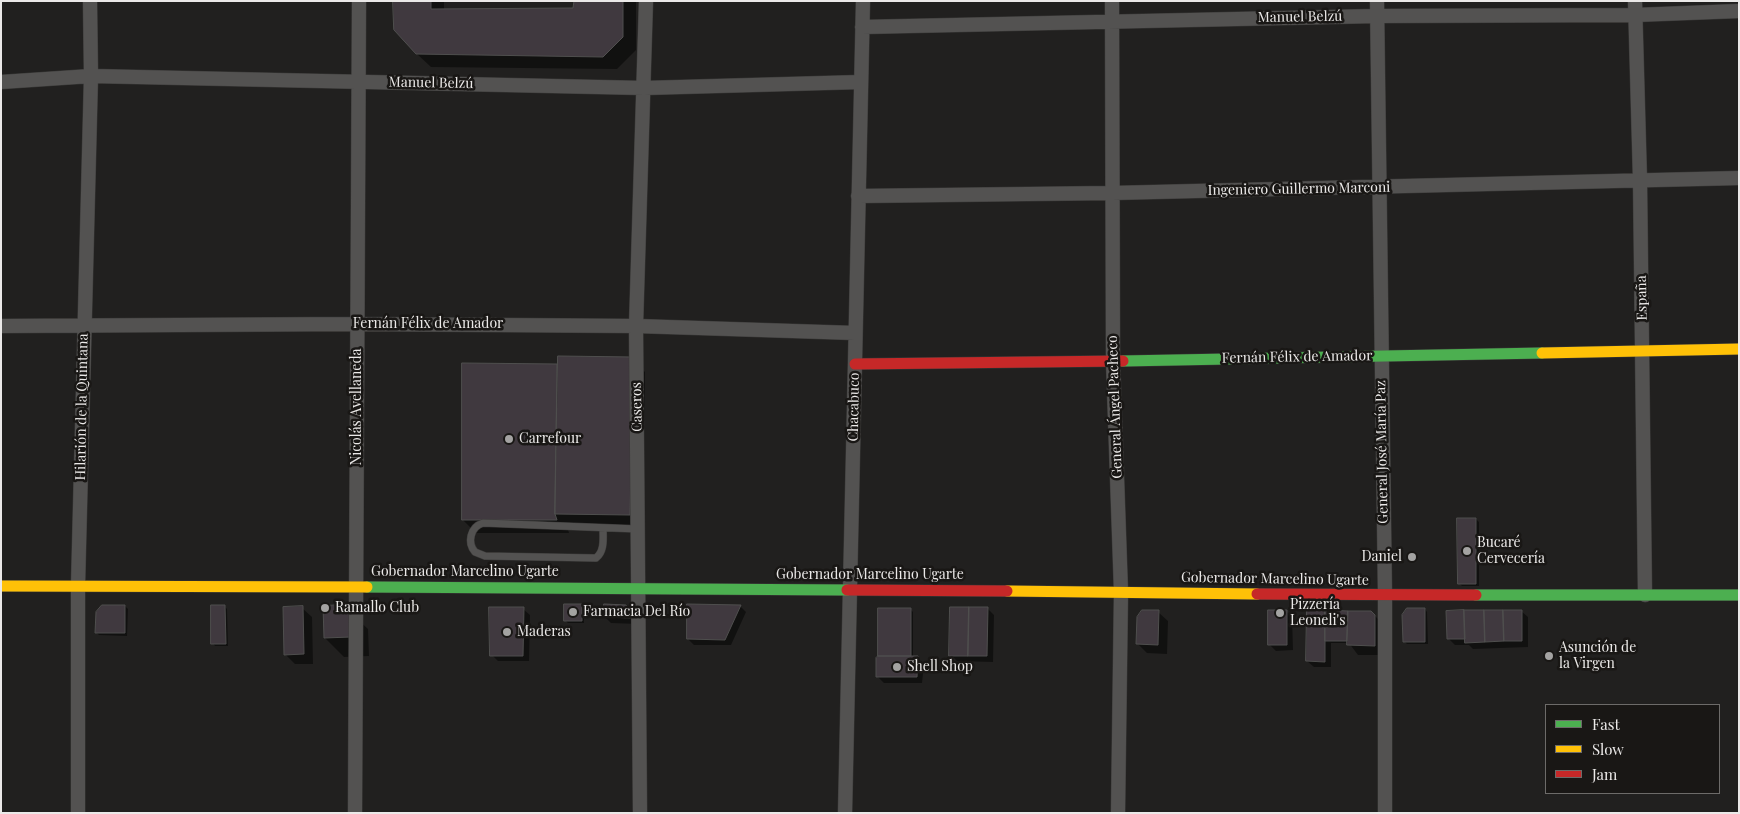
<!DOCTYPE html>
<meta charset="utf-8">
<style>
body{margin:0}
#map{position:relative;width:1740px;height:814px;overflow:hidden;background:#21201f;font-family:"Playfair Display",serif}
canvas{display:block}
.frame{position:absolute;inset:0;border:2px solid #ebe9e8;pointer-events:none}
.legend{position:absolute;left:1545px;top:704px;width:175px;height:90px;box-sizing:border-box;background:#191715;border:1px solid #6d6b69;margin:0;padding:6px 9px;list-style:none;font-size:15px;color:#ebe9e8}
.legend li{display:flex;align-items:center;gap:10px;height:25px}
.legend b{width:25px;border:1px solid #6d6b69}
</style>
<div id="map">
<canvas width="1740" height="814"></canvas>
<div class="frame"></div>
<ul class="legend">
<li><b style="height:6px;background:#4caf50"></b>Fast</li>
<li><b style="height:6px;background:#ffc107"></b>Slow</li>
<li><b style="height:6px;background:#c62828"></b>Jam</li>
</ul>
</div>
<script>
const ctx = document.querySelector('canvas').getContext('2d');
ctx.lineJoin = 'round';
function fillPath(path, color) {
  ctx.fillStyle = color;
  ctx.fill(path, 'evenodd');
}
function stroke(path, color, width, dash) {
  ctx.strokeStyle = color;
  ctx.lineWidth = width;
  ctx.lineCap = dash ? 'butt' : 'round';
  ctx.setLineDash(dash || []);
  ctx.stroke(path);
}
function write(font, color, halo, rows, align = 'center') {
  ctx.font = font + ' "Playfair Display",serif';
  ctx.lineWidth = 5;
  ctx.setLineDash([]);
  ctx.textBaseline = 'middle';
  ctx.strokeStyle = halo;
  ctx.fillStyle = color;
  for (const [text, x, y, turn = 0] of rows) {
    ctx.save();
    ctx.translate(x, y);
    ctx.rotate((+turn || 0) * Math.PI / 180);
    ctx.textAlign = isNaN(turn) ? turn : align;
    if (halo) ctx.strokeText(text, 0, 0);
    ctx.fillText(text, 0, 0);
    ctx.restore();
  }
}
const shadow = new Path2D(`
 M 394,1 L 444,1 L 444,10 L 575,9 L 575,1 L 636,1 L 636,50 L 617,69 L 431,67 L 417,54 Z
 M 632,359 L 645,372 L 643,528 L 567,526 L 569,533 L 476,533 L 463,520 L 463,365 L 559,365 Z
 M 1476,519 L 1479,522 L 1479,586 L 1462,586 L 1460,584 Z
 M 581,605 L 584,608 L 584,623 L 568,623 L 565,620 Z
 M 125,606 L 128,609 L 127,636 L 99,635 L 97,633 Z
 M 224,606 L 227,609 L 228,646 L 215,646 L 213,643 Z
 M 740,606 L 746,612 L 731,645 L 694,645 L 688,639 Z
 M 344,607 L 368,629 L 369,656 L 344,657 L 325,638 Z
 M 302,608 L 312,617 L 313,664 L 295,664 L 285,654 Z
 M 987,608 L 994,615 L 993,662 L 957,661 L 951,655 Z
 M 523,609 L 530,615 L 529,661 L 498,661 L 492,655 Z
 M 910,609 L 913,612 L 913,658 L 917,658 L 924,664 L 922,683 L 884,683 L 878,677 L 879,656 Z
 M 1425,609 L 1427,612 L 1428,644 L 1407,644 L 1404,641 Z
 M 1286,611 L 1292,617 L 1293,650 L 1276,651 L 1269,644 Z
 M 1521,611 L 1528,617 L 1528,647 L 1473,649 L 1469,645 L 1455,645 L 1448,638 Z
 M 1158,612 L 1168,621 L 1167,654 L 1147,653 L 1138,644 Z
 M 1347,612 L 1349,614 L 1371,612 L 1381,622 L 1384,655 L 1358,655 L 1349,643 L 1331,643 L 1331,667 L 1314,667 L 1307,661 Z
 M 605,617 L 638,618 L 638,624 L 611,623 Z`);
const building = new Path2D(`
 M 393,1 L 431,1 L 431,9 L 573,8 L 574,1 L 623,1 L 623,37 L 603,57 L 416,54 L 394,30 Z
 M 558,356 L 633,357 L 630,515 L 555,514 Z
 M 462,363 L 557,364 L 555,514 L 557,520 L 462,520 Z
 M 1457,518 L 1476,518 L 1476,584 L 1458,584 Z
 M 564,604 L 582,604 L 582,621 L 564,621 Z
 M 604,604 L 626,605 L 632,611 L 632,618 L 604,617 Z
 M 687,604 L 741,605 L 725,640 L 687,639 Z
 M 102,605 L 125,605 L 125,633 L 95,633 L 96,612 Z
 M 211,605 L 225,605 L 226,644 L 211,644 Z
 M 344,605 L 345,609 L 350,609 L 351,637 L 324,638 L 323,606 Z
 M 303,606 L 304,654 L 284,655 L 283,607 Z
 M 489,607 L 524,607 L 523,656 L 490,656 Z
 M 950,607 L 969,607 L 968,656 L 949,656 Z
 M 969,607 L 988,607 L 987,656 L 968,656 Z
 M 878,608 L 911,608 L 911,656 L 878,656 Z
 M 1407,608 L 1425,608 L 1425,642 L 1403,642 L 1402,615 Z
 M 1142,610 L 1159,610 L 1158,645 L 1136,644 L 1137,617 Z
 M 1268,610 L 1287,610 L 1287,645 L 1268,645 Z
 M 1307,610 L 1325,610 L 1325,662 L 1306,661 Z
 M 1325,610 L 1348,611 L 1347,641 L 1325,641 Z
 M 1464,610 L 1465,639 L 1447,639 L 1446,611 Z
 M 1464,610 L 1484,610 L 1485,642 L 1465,643 Z
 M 1484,610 L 1503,610 L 1504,641 L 1485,642 Z
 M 1503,610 L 1522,610 L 1522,641 L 1504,641 Z
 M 1348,611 L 1371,611 L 1375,615 L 1375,646 L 1347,645 Z
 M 878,656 L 918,656 L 917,677 L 876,677 L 876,658 Z`);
const lane = new Path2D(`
 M 603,528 C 603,538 605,551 596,558 L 485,556 L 475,552 C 467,543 470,527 483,523 L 638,529`);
const street = new Path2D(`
 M 1112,1 L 1113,361 L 1121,592 L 1118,813
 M 1377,1 L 1385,595 L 1385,813
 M 1635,1 L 1640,180 L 1645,595
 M 862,27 L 1377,16 L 1635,15 L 1739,11
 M 1,82 L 91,76 L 644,88 L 861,82
 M 858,196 L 1112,193 L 1739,178
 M 1,326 L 357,324 L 636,326 L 855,333
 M 78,813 L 78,586 L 91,76 L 90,1
 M 355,813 L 359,1
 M 640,813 L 636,326 L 646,1
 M 845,813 L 863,1`);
const fast = new Path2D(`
 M 1123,361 L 1542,353
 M 367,587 L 847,590
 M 1476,595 L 1739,595`);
const slow = new Path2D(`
 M 1542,353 L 1739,349
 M 1,586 L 367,587
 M 1007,591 L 1257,594`);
const jam = new Path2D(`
 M 855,364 L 1123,361
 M 847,590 L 1007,591
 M 1257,594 L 1476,595`);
const markers = [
 [509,439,5,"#a4a3a2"],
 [1467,551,5,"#a4a3a2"],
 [1412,557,5,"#a4a3a2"],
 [325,608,5,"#a4a3a2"],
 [573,612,5,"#a4a3a2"],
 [1280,613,5,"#a4a3a2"],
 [507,632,5,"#a4a3a2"],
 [1549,656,5,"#a4a3a2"],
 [897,667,5,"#a4a3a2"]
];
const streetNames = [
 ["Manuel Belzú",1300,17,-1],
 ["Manuel Belzú",431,83,1],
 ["Ingeniero Guillermo Marconi",1299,189,-1],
 ["España",1642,298,-91],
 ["Fernán Félix de Amador",428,324],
 ["Fernán Félix de Amador",1297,357,-1],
 ["Hilarión de la Quintana",82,407,-89],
 ["Nicolás Avellaneda",357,407,-90],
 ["Caseros",637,407,-91],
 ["Chacabuco",854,407,-89],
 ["General Ángel Pacheco",1115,407,-92],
 ["General José María Paz",1382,452,-91],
 ["Gobernador Marcelino Ugarte",465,572],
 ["Gobernador Marcelino Ugarte",870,575],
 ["Gobernador Marcelino Ugarte",1275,579,1]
];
const poiNames = [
 ["Carrefour",519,439],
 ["Bucaré",1477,543],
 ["Cervecería",1477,559],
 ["Daniel",1402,557,"right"],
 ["Pizzería",1290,605],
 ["Leoneli's",1290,621],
 ["Ramallo Club",335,608],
 ["Farmacia Del Río",583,612],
 ["Maderas",517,632],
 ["Asunción de",1559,648],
 ["la Virgen",1559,664],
 ["Shell Shop",907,667]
];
fillPath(shadow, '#0007');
fillPath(building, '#40393f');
stroke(building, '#4f4f4e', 1);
stroke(lane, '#3b3a39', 8);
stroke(street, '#3b3a39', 15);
stroke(fast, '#3b3a39', 12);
stroke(slow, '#3b3a39', 12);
stroke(jam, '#3b3a39', 12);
stroke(lane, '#535251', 7);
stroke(street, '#535251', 14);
stroke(fast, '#4caf50', 11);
stroke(slow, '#ffc107', 11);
stroke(jam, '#c62828', 11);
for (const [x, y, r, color] of markers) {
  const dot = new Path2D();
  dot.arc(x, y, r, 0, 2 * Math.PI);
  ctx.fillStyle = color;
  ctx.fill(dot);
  stroke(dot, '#191715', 2);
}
write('14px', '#ebe9e8', '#191715', streetNames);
write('14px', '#ebe9e8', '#191715', poiNames, 'left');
</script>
